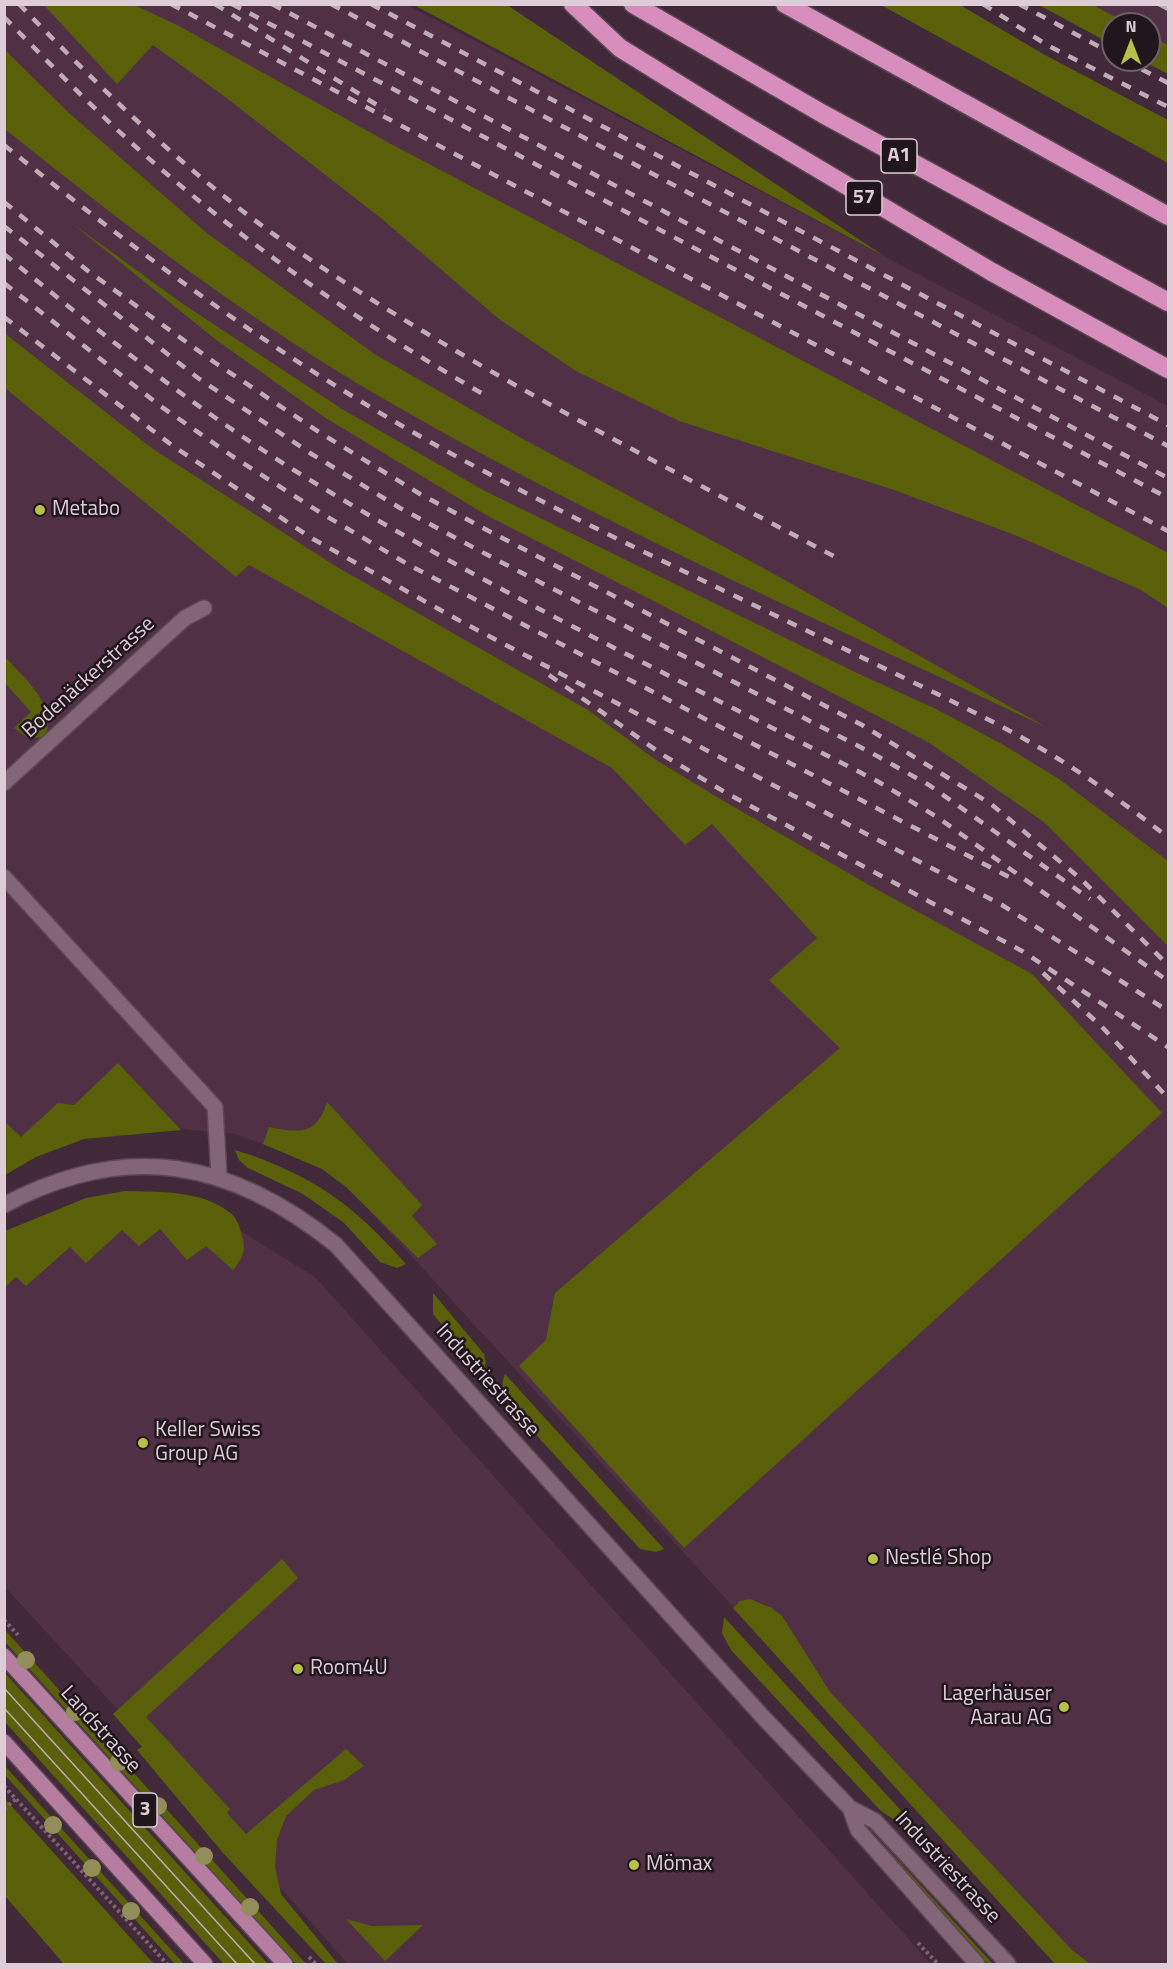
<!DOCTYPE html>
<meta charset="utf-8">
<style>
body{margin:0}
#map{position:relative;width:1173px;height:1969px;overflow:hidden;background:#422939;font-family:"Titillium Web",sans-serif}
canvas{display:block}
.frame{position:absolute;inset:0;border:6px solid #decdd7;pointer-events:none}
.north{position:absolute;left:1101px;top:12px;width:60px;height:60px;box-sizing:border-box;background:#22161d;border:2px solid #6d5f67;border-radius:50%;rotate:0deg;font-size:16px;font-weight:700;line-height:24px;text-align:center;color:#decdd7}
.north::after{content:'';display:block;margin:auto;width:21px;height:27px;background:#b7c148;clip-path:polygon(50% 0,100% 100%,50% 72%,0 100%)}
</style>
<div id="map">
<canvas width="1173" height="1969"></canvas>
<div class="frame"></div>
<div class="north">N</div>
</div>
<script>
const ctx = document.querySelector('canvas').getContext('2d');
ctx.lineJoin = 'round';
function fillPath(path, color) {
  ctx.fillStyle = color;
  ctx.fill(path, 'evenodd');
}
function stroke(path, color, width, dash) {
  ctx.strokeStyle = color;
  ctx.lineWidth = width;
  ctx.lineCap = dash ? 'butt' : 'round';
  ctx.setLineDash(dash || []);
  ctx.stroke(path);
}
function write(font, color, halo, rows, align = 'center') {
  ctx.font = font + ' "Titillium Web",sans-serif';
  ctx.lineWidth = 5;
  ctx.setLineDash([]);
  ctx.textBaseline = 'middle';
  ctx.strokeStyle = halo;
  ctx.fillStyle = color;
  for (const [text, x, y, turn = 0] of rows) {
    ctx.save();
    ctx.translate(x, y);
    ctx.rotate((+turn || 0) * Math.PI / 180);
    ctx.textAlign = isNaN(turn) ? turn : align;
    if (halo) ctx.strokeText(text, 0, 0);
    ctx.fillText(text, 0, 0);
    ctx.restore();
  }
}
const built = new Path2D(`
 M 5,5 L 407,5 L 1168,406 L 1168,1964 L 1061,1964 L 348,1187 L 322,1167 L 236,1134 L 173,1128 L 84,1137 L 36,1154 L 5,1172 Z
 M 1090,5 L 1168,5 L 1168,47 L 1149,37 L 1149,24 L 1126,24 Z
 M 103,1206 L 224,1221 L 315,1277 L 931,1964 L 348,1964 L 254,1858 L 5,1587 L 5,1286 Z`);
const green = new Path2D(`
 M 44,5 L 134,5 L 179,26 L 391,144 L 1168,553 L 1168,608 L 1141,590 L 1015,535 L 894,490 L 679,421 L 576,371 L 499,319 L 382,219 L 224,96 L 153,45 L 117,84 Z
 M 414,5 L 507,5 L 884,256 Z
 M 881,5 L 960,5 L 1045,55 L 1168,120 L 1168,163 Z
 M 1039,5 L 1093,5 L 1129,24 L 1113,24 L 1113,45 Z
 M 1149,35 L 1168,45 L 1168,74 L 1141,60 L 1149,60 Z
 M 5,50 L 69,113 L 208,234 L 376,355 L 523,439 L 767,570 L 1046,727 C 824,622 597,523 384,399 C 249,321 126,226 5,129 Z
 M 73,224 L 183,304 L 342,409 L 485,491 L 857,673 L 936,709 L 1002,744 L 1059,779 L 1168,861 L 1168,946 L 1044,822 L 928,742 L 488,516 L 324,417 L 215,339 Z
 M 4,333 L 153,449 L 337,567 L 588,710 L 656,760 L 722,800 L 876,889 L 1032,974 L 1162,1113 L 684,1548 L 519,1366 L 546,1340 L 555,1293 L 840,1048 L 769,980 L 817,938 L 712,824 L 685,845 L 612,768 L 249,565 L 236,577 L 5,388 Z
 M 4,656 C 23,677 59,706 45,737 L 28,738 L 14,728 L 31,712 L 5,683 Z
 M 118,1063 L 181,1130 L 84,1139 L 36,1157 L 5,1175 L 5,1122 L 21,1137 L 58,1103 L 74,1105 Z
 M 327,1102 L 422,1205 L 412,1216 L 437,1244 L 418,1258 L 346,1187 L 322,1169 L 263,1144 L 269,1127 C 300,1133 316,1136 327,1102 Z
 M 235,1150 C 312,1174 354,1205 406,1264 L 397,1268 L 380,1262 L 343,1222 L 303,1194 L 248,1168 L 239,1160 Z
 M 125,1191 C 159,1192 201,1190 229,1212 C 237,1217 240,1227 242,1236 C 247,1250 242,1259 233,1270 L 206,1246 L 187,1260 L 160,1229 L 139,1246 L 122,1230 L 86,1263 L 70,1247 L 26,1286 L 16,1277 L 5,1287 L 5,1231 L 86,1198 Z
 M 433,1293 L 484,1354 L 486,1363 L 482,1373 L 433,1314 Z
 M 505,1374 L 664,1549 L 656,1552 L 640,1549 L 510,1406 C 503,1395 500,1386 505,1374 Z
 M 282,1559 L 298,1578 L 146,1717 L 230,1809 L 227,1813 L 246,1834 L 346,1749 L 364,1766 L 344,1780 L 314,1790 L 286,1816 L 277,1840 L 275,1867 L 281,1894 L 338,1964 L 326,1964 L 224,1854 L 137,1750 L 142,1747 L 113,1714 Z
 M 750,1599 L 772,1608 L 782,1616 L 830,1692 L 1071,1949 L 1090,1964 L 1055,1964 L 733,1608 L 740,1601 Z
 M 724,1617 L 926,1838 L 924,1841 L 880,1810 L 731,1650 L 722,1633 Z
 M 5,1630 L 306,1964 L 296,1964 L 5,1642 Z
 M 4,1673 L 5,1673 L 268,1964 L 224,1964 L 5,1722 Z
 M 4,1766 L 5,1766 L 184,1964 L 175,1964 L 5,1775 Z
 M 5,1798 L 5,1799 L 154,1964 L 64,1964 L 5,1896 Z
 M 859,1818 L 993,1964 L 988,1964 Z
 M 346,1919 L 372,1926 L 423,1925 L 385,1961 Z`);
const path = new Path2D(`
 M 4,1620 L 18,1635
 M 4,1786 L 167,1964
 M 4,1809 L 16,1799
 M 918,1943 L 938,1964
 M 309,1957 L 316,1964`);
const lane = new Path2D(`
 M 4,783 L 185,618 L 204,608
 M 4,877 L 215,1107 L 219,1176`);
const street = new Path2D(`
 M 4,1205 C 127,1140 231,1160 336,1245 L 762,1716 L 850,1808 L 875,1821 L 1008,1964
 M 850,1808 L 858,1830 L 977,1964`);
const primary = new Path2D(`
 M 4,1656 L 285,1964
 M 4,1742 L 205,1964`);
const highway = new Path2D(`
 M 573,4 L 620,48 L 738,121 L 992,272 L 1168,369
 M 633,4 L 823,114 L 1168,302
 M 785,4 L 1168,216`);
const tram = new Path2D(`
 M 4,1688 L 255,1964
 M 4,1708 L 237,1964`);
const rail = new Path2D(`
 M 19,4 C 101,89 187,173 283,241 C 459,363 650,458 839,559
 M 171,4 L 1168,531
 M 215,4 L 385,110
 M 232,4 L 1168,498
 M 272,4 L 1168,478
 M 331,4 L 1168,446
 M 371,4 L 1168,425
 M 983,4 L 1047,45 L 1168,107
 M 1019,4 L 1113,54
 M 1159,4 L 1168,9
 M 4,17 C 55,69 106,122 161,169 C 262,256 375,332 490,398
 M 1124,60 L 1168,83
 M 4,145 C 163,273 314,383 495,477 C 614,539 736,596 857,655 C 924,688 993,719 1057,758 C 1096,782 1132,810 1168,837
 M 4,202 L 88,271 L 214,362 L 322,434 L 420,494 L 485,529 L 862,725 L 991,804 L 1081,879 L 1168,965
 M 4,226 L 198,378 L 310,453 L 400,508 L 495,559 L 868,751 L 929,785 L 1090,899
 M 4,254 C 98,331 194,408 297,472 C 483,587 682,681 877,781 L 937,817 L 1168,981
 M 4,283 L 159,405 L 232,456 L 321,513 L 409,565 L 1011,878
 M 4,317 L 173,446 L 313,539 L 462,622 L 1002,905 L 1168,1011
 M 549,675 L 663,755 L 728,794 L 1022,951 L 1168,1047
 M 1043,973 L 1102,1027 L 1168,1098`);
const trees = [
 [26,1660],
 [75,1712],
 [119,1762],
 [158,1806],
 [53,1825],
 [204,1856],
 [92,1868],
 [250,1907],
 [131,1911]
];
const markers = [
 [40,510,6,"#b7c148"],
 [143,1443,6,"#b7c148"],
 [873,1559,6,"#b7c148"],
 [298,1669,6,"#b7c148"],
 [1064,1707,6,"#b7c148"],
 [634,1865,6,"#b7c148"]
];
const shields = [
 [899,156,36],
 [864,198,36],
 [145,1810,24]
];
const shieldNames = [
 ["A1",899,156],
 ["57",864,198],
 ["3",145,1810]
];
const poiNames = [
 ["Metabo",52,510],
 ["Keller Swiss",155,1431],
 ["Group AG",155,1455],
 ["Nestlé Shop",885,1559],
 ["Room4U",310,1669],
 ["Lagerhäuser",1052,1695,"right"],
 ["Aarau AG",1052,1719,"right"],
 ["Mömax",646,1865]
];
const streetNames = [
 ["Bodenäckerstrasse",89,678,-42],
 ["Industriestrasse",487,1381,48],
 ["Landstrasse",100,1730,48],
 ["Industriestrasse",947,1868,47]
];
fillPath(built, '#503045');
fillPath(green, '#5a6009');
stroke(lane, '#5b4653', 18);
stroke(street, '#5b4653', 18);
stroke(primary, '#5b4653', 18);
stroke(highway, '#5b4653', 21);
stroke(path, '#7b6472', 4, [3, 3]);
stroke(lane, '#826577', 15);
stroke(street, '#826577', 15);
stroke(primary, '#b57ea1', 15);
stroke(highway, '#d78ebd', 18);
stroke(tram, '#bfacb7', 1.5);
stroke(rail, '#bfacb7', 4.5, [10, 10]);
ctx.fillStyle = '#938e59';
for (const [x, y] of trees) {
  ctx.beginPath();
  ctx.arc(x, y, 9, 0, 2 * Math.PI);
  ctx.fill();
}
for (const [x, y, r, color] of markers) {
  const dot = new Path2D();
  dot.arc(x, y, r, 0, 2 * Math.PI);
  ctx.fillStyle = color;
  ctx.fill(dot);
  stroke(dot, '#22161d', 2);
}
for (const [x, y, w] of shields) {
  const box = new Path2D();
  box.roundRect(x - w / 2, y - 17, w, 34, 4.5);
  ctx.fillStyle = '#22161d';
  ctx.fill(box);
  stroke(box, '#decdd7', 1.5);
}
write('bold 20px', '#decdd7', null, shieldNames);
write('21px', '#decdd7', '#22161d', poiNames, 'left');
write('21px', '#decdd7', '#22161d', streetNames);
</script>
